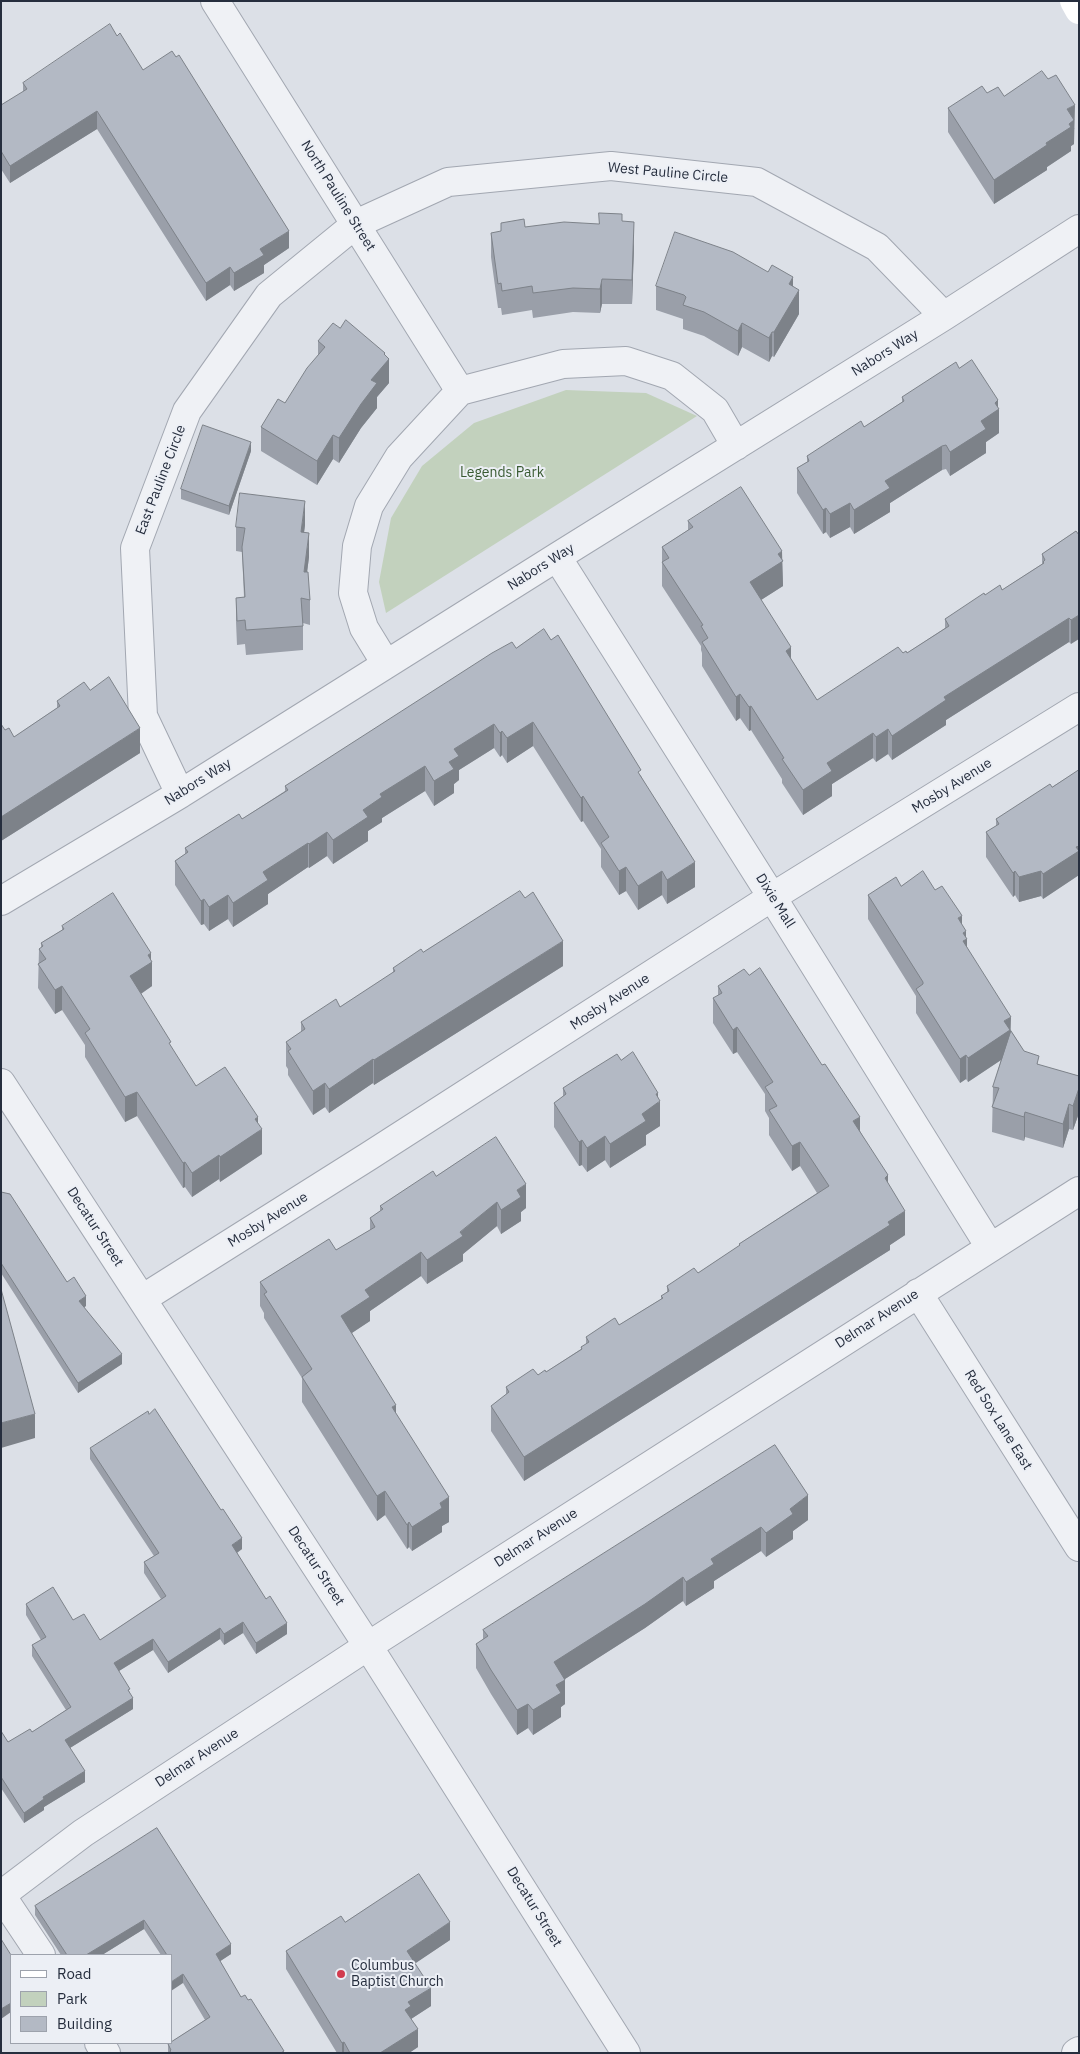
<!DOCTYPE html>
<style>
body{margin:0}
#map{position:relative;width:1080px;height:2054px;overflow:hidden;background:#dce0e7;font-family:"IBM Plex Sans",sans-serif}
canvas{display:block}
.frame{position:absolute;inset:0;border:2px solid #262e3e;pointer-events:none}
.legend{position:absolute;left:10px;top:1954px;width:162px;height:90px;box-sizing:border-box;background:#eceff5;border:1px solid #9da2ac;margin:0;padding:6px 9px;list-style:none;font-size:15px;color:#262e3e}
.legend li{display:flex;align-items:center;gap:10px;height:25px}
.legend b{width:25px;border:1px solid #9da2ac}
</style>
<div id="map">
<canvas width="1080" height="2054"></canvas>
<div class="frame"></div>
<ul class="legend">
<li><b style="height:6px;background:#fff"></b>Road</li>
<li><b style="height:14px;background:#c2d1bd"></b>Park</li>
<li><b style="height:14px;background:#b3b9c4"></b>Building</li>
</ul>
</div>
<script>
const ctx = document.querySelector('canvas').getContext('2d');
ctx.lineJoin = 'round';
function fillPath(path, color) {
  ctx.fillStyle = color;
  ctx.fill(path, 'evenodd');
}
function stroke(path, color, width, dash) {
  ctx.strokeStyle = color;
  ctx.lineWidth = width;
  ctx.lineCap = dash ? 'butt' : 'round';
  ctx.setLineDash(dash || []);
  ctx.stroke(path);
}
function write(font, color, halo, rows, align = 'center') {
  ctx.font = font + ' "IBM Plex Sans",sans-serif';
  ctx.lineWidth = 4;
  ctx.setLineDash([]);
  ctx.textBaseline = 'middle';
  ctx.strokeStyle = halo;
  ctx.fillStyle = color;
  for (const [text, x, y, turn = 0] of rows) {
    ctx.save();
    ctx.translate(x, y);
    ctx.rotate((+turn || 0) * Math.PI / 180);
    ctx.textAlign = isNaN(turn) ? turn : align;
    if (halo) ctx.strokeText(text, 0, 0);
    ctx.fillText(text, 0, 0);
    ctx.restore();
  }
}
const green = new Path2D(`
 M 566,390 L 646,393 L 697,416 L 386,613 L 379,582 L 391,518 L 422,466 L 474,423 Z`);
const street = new Path2D(`
 M 215,1 L 460,391
 M 557,557 L 772,897 L 990,1247
 M 386,664 L 364,628 L 353,593 L 357,546 L 369,506 L 399,457 L 460,391 L 563,364 L 626,361 L 672,376 L 715,410 L 736,446
 M 180,794 L 143,716 L 135,548 L 187,411 L 269,295 L 356,224 L 448,182 L 611,166 L 757,182 L 877,247 L 944,316
 M 1,901 L 180,794 L 557,557 L 944,316 L 1079,229
 M 1,1083 L 368,1646 L 626,2053
 M 918,1293 L 1079,1547
 M 142,1299 L 369,1156 L 772,897 L 1079,707
 M 1,1895 L 83,1833 L 368,1646 L 1079,1191
 M 1,1895 L 41,1955
 M 99,2043 L 106,2053
 M 1076,2053 L 1079,2051`);
const secondary = new Path2D(`
 M 1074,1 L 1079,10`);
const wall = new Path2D(`
 M 117,36 L 143,70 L 289,248 L 264,265 L 264,273 L 234,291 L 230,285 L 206,301 L 97,129 L 10,183 L 1,169 L 1,105 L 23,92 L 23,83 Z
 M 987,93 L 1004,96 L 1075,129 L 1074,129 L 1074,144 L 1071,146 L 1071,151 L 1047,167 L 1047,170 L 994,204 L 948,132 L 948,108 Z
 M 622,221 L 634,246 L 632,304 L 602,304 L 600,313 L 573,312 L 533,318 L 532,310 L 502,315 L 501,308 L 498,308 L 491,257 L 491,233 L 501,232 L 501,223 L 525,227 L 599,224 Z
 M 656,286 L 793,286 L 799,314 L 774,357 L 772,356 L 769,362 L 742,347 L 738,356 L 704,336 L 683,329 L 683,319 L 656,310 Z
 M 340,328 L 385,356 L 389,383 L 377,397 L 377,408 L 361,428 L 339,463 L 333,459 L 317,485 L 261,451 L 261,427 L 285,403 L 318,355 L 318,341 Z
 M 959,368 L 998,408 L 999,433 L 986,442 L 986,453 L 950,476 L 946,469 L 942,470 L 890,503 L 890,512 L 854,534 L 850,527 L 830,538 L 826,532 L 823,534 L 797,493 L 797,468 L 807,462 L 807,456 L 864,427 L 902,402 L 902,397 Z
 M 251,451 L 229,515 L 181,499 L 181,489 Z
 M 688,521 L 782,560 L 783,586 L 761,600 L 791,659 L 817,700 L 903,653 L 907,653 L 945,628 L 945,619 L 985,595 L 1002,590 L 1042,564 L 1042,554 L 1076,531 L 1071,644 L 1069,642 L 946,720 L 946,725 L 892,760 L 888,754 L 876,762 L 873,758 L 832,784 L 832,796 L 803,815 L 782,783 L 782,779 L 751,730 L 749,731 L 740,718 L 736,721 L 702,666 L 702,653 L 701,650 L 701,646 L 662,586 L 662,547 L 688,530 Z
 M 305,525 L 304,532 L 309,557 L 307,572 L 310,600 L 310,625 L 303,623 L 303,650 L 246,655 L 245,644 L 237,645 L 236,622 L 236,598 L 244,597 L 242,552 L 236,551 L 236,527 Z
 M 516,648 L 641,776 L 695,887 L 667,904 L 662,895 L 638,910 L 626,891 L 619,895 L 601,867 L 601,849 L 583,821 L 581,822 L 533,746 L 507,763 L 502,755 L 500,757 L 494,748 L 459,770 L 459,780 L 454,784 L 454,793 L 434,806 L 425,791 L 382,818 L 382,822 L 368,831 L 368,841 L 333,864 L 327,856 L 309,868 L 308,867 L 268,894 L 268,904 L 233,927 L 228,919 L 209,931 L 204,924 L 201,925 L 175,885 L 175,861 L 185,854 L 185,848 L 242,819 L 285,791 L 285,786 Z
 M 57,701 L 140,753 L 1,841 L 5,730 L 14,737 L 57,708 Z
 M 1079,770 L 1079,875 L 1043,899 L 1041,896 L 1019,902 L 1015,895 L 1013,897 L 986,857 L 986,832 L 996,826 L 996,819 L 1052,787 Z
 M 901,886 L 935,890 L 962,925 L 966,937 L 967,947 L 1011,1031 L 1024,1051 L 1039,1065 L 1079,1076 L 1079,1113 L 1073,1130 L 1069,1129 L 1063,1148 L 1025,1137 L 1024,1141 L 992,1132 L 993,1087 L 1001,1060 L 968,1082 L 966,1079 L 960,1083 L 916,1013 L 916,996 L 868,919 L 868,895 Z
 M 62,926 L 151,960 L 152,986 L 141,994 L 171,1048 L 196,1086 L 258,1123 L 262,1154 L 220,1182 L 219,1179 L 192,1197 L 185,1187 L 183,1188 L 137,1116 L 125,1122 L 85,1057 L 85,1045 L 62,1010 L 55,1014 L 38,988 L 39,949 L 41,948 L 41,943 L 62,930 Z
 M 423,952 L 563,966 L 374,1085 L 373,1083 L 329,1113 L 325,1107 L 313,1115 L 288,1075 L 288,1069 L 286,1066 L 286,1042 L 301,1032 L 301,1022 L 340,1007 L 393,973 L 393,968 Z
 M 718,986 L 860,1131 L 888,1183 L 905,1235 L 890,1245 L 890,1250 L 524,1481 L 491,1431 L 491,1406 L 506,1395 L 506,1387 L 546,1372 L 581,1349 L 581,1347 L 586,1344 L 586,1337 L 619,1325 L 661,1299 L 661,1296 L 667,1293 L 667,1286 L 698,1273 L 739,1246 L 739,1244 L 817,1193 L 800,1166 L 792,1171 L 769,1135 L 769,1118 L 765,1111 L 765,1094 L 737,1052 L 733,1054 L 713,1023 L 713,998 L 718,996 Z
 M 621,1060 L 658,1098 L 660,1126 L 646,1135 L 646,1145 L 610,1168 L 605,1160 L 587,1172 L 582,1165 L 579,1166 L 554,1127 L 554,1103 L 563,1097 L 563,1088 Z
 M 436,1176 L 526,1208 L 521,1212 L 521,1221 L 501,1234 L 497,1226 L 463,1254 L 463,1261 L 427,1284 L 421,1276 L 370,1311 L 370,1321 L 352,1333 L 396,1415 L 449,1522 L 442,1526 L 442,1532 L 412,1551 L 409,1547 L 407,1549 L 385,1515 L 377,1521 L 302,1402 L 302,1378 L 264,1318 L 264,1313 L 260,1306 L 260,1282 L 336,1250 L 370,1230 L 370,1218 L 380,1211 L 380,1206 Z
 M 1,1192 L 67,1282 L 86,1306 L 84,1307 L 122,1364 L 78,1393 L 1,1273 Z
 M 775,1445 L 808,1520 L 793,1531 L 793,1539 L 766,1557 L 761,1551 L 714,1581 L 714,1588 L 686,1606 L 683,1601 L 645,1628 L 565,1679 L 565,1704 L 561,1707 L 561,1717 L 533,1735 L 528,1728 L 517,1735 L 491,1694 L 476,1668 L 476,1644 L 483,1639 L 483,1630 Z
 M 90,1448 L 242,1549 L 237,1553 L 287,1634 L 256,1654 L 243,1633 L 224,1645 L 220,1639 L 168,1673 L 153,1650 L 119,1671 L 130,1693 L 133,1709 L 70,1748 L 85,1782 L 44,1807 L 44,1810 L 24,1823 L 1,1788 L 1,1731 L 8,1742 L 32,1732 L 66,1710 L 32,1656 L 32,1645 L 41,1640 L 26,1615 L 26,1604 L 73,1620 L 100,1640 L 161,1599 L 144,1573 L 144,1562 L 154,1556 L 90,1459 Z
 M 157,1828 L 231,1954 L 220,1961 L 241,1997 L 284,2053 L 168,2053 L 168,2044 L 205,2020 L 183,1983 L 171,1955 L 161,1955 L 144,1929 L 102,1955 L 61,1955 L 35,1915 L 35,1906 Z
 M 345,1922 L 450,1940 L 415,1963 L 431,2006 L 411,2019 L 418,2047 L 409,2053 L 337,2053 L 286,1969 L 286,1951 Z`);
const shadedWall = new Path2D(`
 M 1075,105 L 1074,144 L 1071,146 L 1071,151 L 1047,167 L 1047,170 L 994,204 L 994,180 L 1046,143 L 1067,109 Z
 M 97,111 L 97,129 L 10,183 L 10,166 Z
 M 634,222 L 634,246 L 632,304 L 632,280 Z
 M 289,231 L 289,248 L 264,265 L 264,273 L 234,291 L 234,273 L 260,249 Z
 M 230,267 L 230,285 L 206,301 L 206,283 Z
 M 793,277 L 793,300 L 799,290 L 799,314 L 774,357 L 774,332 L 789,284 Z
 M 602,279 L 602,304 L 600,313 L 600,289 Z
 M 742,323 L 742,347 L 738,356 L 738,331 Z
 M 772,332 L 772,356 L 769,362 L 769,338 Z
 M 385,353 L 385,363 L 389,359 L 389,383 L 377,397 L 377,408 L 361,428 L 339,463 L 339,438 L 371,380 L 384,354 Z
 M 998,400 L 998,410 L 999,409 L 999,433 L 986,442 L 986,453 L 950,476 L 950,452 L 981,421 L 995,403 Z
 M 333,435 L 333,459 L 317,485 L 317,461 Z
 M 251,442 L 251,451 L 229,515 L 229,506 Z
 M 942,446 L 942,470 L 890,503 L 890,512 L 854,534 L 854,510 L 885,481 Z
 M 305,501 L 305,525 L 301,556 L 301,532 Z
 M 850,503 L 850,527 L 830,538 L 830,514 Z
 M 826,508 L 826,532 L 823,534 L 823,510 Z
 M 309,533 L 309,557 L 304,596 L 304,572 Z
 M 782,551 L 783,586 L 750,607 L 750,582 L 778,554 Z
 M 1079,615 L 1079,639 L 1071,644 L 1071,620 Z
 M 1069,618 L 1069,642 L 946,720 L 946,725 L 892,760 L 892,736 L 944,697 Z
 M 791,647 L 791,671 L 786,651 Z
 M 740,694 L 740,718 L 736,721 L 736,697 Z
 M 751,706 L 751,730 L 749,731 L 749,707 Z
 M 533,722 L 533,746 L 507,763 L 507,738 Z
 M 494,724 L 494,748 L 459,770 L 459,780 L 454,784 L 454,793 L 434,806 L 434,781 L 449,762 L 454,749 Z
 M 140,728 L 140,753 L 1,841 L 1,817 Z
 M 888,729 L 888,754 L 876,762 L 876,737 Z
 M 502,731 L 502,755 L 500,757 L 500,733 Z
 M 873,733 L 873,758 L 832,784 L 832,796 L 803,815 L 803,790 L 827,763 Z
 M 425,766 L 425,791 L 382,818 L 382,822 L 368,831 L 368,841 L 333,864 L 333,840 L 363,810 L 380,794 Z
 M 583,796 L 583,821 L 581,822 L 581,798 Z
 M 327,832 L 327,856 L 309,868 L 309,844 Z
 M 308,843 L 308,867 L 268,894 L 268,904 L 233,927 L 233,903 L 263,872 Z
 M 1079,846 L 1079,875 L 1043,899 L 1043,874 Z
 M 695,862 L 695,887 L 667,904 L 667,880 Z
 M 626,867 L 626,891 L 619,895 L 619,871 Z
 M 662,871 L 662,895 L 638,910 L 638,886 Z
 M 1015,871 L 1015,895 L 1013,897 L 1013,873 Z
 M 1041,871 L 1041,896 L 1019,902 L 1019,877 Z
 M 228,895 L 228,919 L 209,931 L 209,907 Z
 M 204,899 L 204,924 L 201,925 L 201,901 Z
 M 962,916 L 962,940 L 958,918 Z
 M 966,931 L 966,939 L 967,939 L 967,963 L 963,966 L 963,933 Z
 M 563,941 L 563,966 L 374,1085 L 374,1060 Z
 M 151,953 L 151,962 L 152,962 L 152,986 L 130,1001 L 130,976 L 148,955 Z
 M 62,986 L 62,1010 L 55,1014 L 55,990 Z
 M 1011,1017 L 1010,1054 L 968,1082 L 968,1058 L 1004,1021 Z
 M 737,1027 L 737,1052 L 733,1054 L 733,1030 Z
 M 966,1055 L 966,1079 L 960,1083 L 960,1059 Z
 M 373,1059 L 373,1083 L 329,1113 L 329,1089 Z
 M 325,1083 L 325,1107 L 313,1115 L 313,1091 Z
 M 1079,1088 L 1079,1113 L 1073,1130 L 1073,1106 Z
 M 137,1092 L 137,1116 L 125,1122 L 125,1097 Z
 M 658,1093 L 658,1103 L 660,1101 L 660,1126 L 646,1135 L 646,1145 L 610,1168 L 610,1144 L 642,1114 L 656,1094 Z
 M 1069,1104 L 1069,1129 L 1063,1148 L 1063,1124 Z
 M 1025,1112 L 1025,1137 L 1024,1141 L 1024,1117 Z
 M 258,1117 L 258,1132 L 262,1129 L 262,1154 L 220,1182 L 220,1157 L 255,1119 Z
 M 860,1117 L 860,1142 L 853,1121 Z
 M 605,1136 L 605,1160 L 587,1172 L 587,1148 Z
 M 582,1140 L 582,1165 L 579,1166 L 579,1142 Z
 M 800,1142 L 800,1166 L 792,1171 L 792,1146 Z
 M 219,1155 L 219,1179 L 192,1197 L 192,1173 Z
 M 185,1162 L 185,1187 L 183,1188 L 183,1163 Z
 M 888,1175 L 888,1200 L 885,1178 Z
 M 526,1184 L 526,1208 L 521,1212 L 521,1221 L 501,1234 L 501,1210 L 517,1190 Z
 M 497,1202 L 497,1226 L 463,1254 L 463,1261 L 427,1284 L 427,1260 Z
 M 905,1211 L 905,1235 L 890,1245 L 890,1250 L 524,1481 L 524,1457 Z
 M 421,1252 L 421,1276 L 370,1311 L 370,1321 L 341,1340 L 341,1316 L 365,1290 Z
 M 86,1296 L 86,1306 L 79,1311 L 79,1301 Z
 M 122,1354 L 122,1364 L 78,1393 L 78,1383 Z
 M 396,1405 L 396,1429 L 392,1407 Z
 M 35,1414 L 35,1438 L 1,1448 L 1,1423 Z
 M 385,1491 L 385,1515 L 377,1521 L 377,1496 Z
 M 808,1495 L 808,1520 L 793,1531 L 793,1539 L 766,1557 L 766,1533 L 790,1509 Z
 M 449,1497 L 449,1522 L 442,1526 L 442,1532 L 412,1551 L 412,1527 L 440,1503 Z
 M 409,1522 L 409,1547 L 407,1549 L 407,1525 Z
 M 761,1527 L 761,1551 L 714,1581 L 714,1588 L 686,1606 L 686,1582 L 711,1559 Z
 M 242,1538 L 242,1549 L 232,1556 L 232,1545 Z
 M 683,1577 L 683,1601 L 645,1628 L 554,1686 L 554,1662 Z
 M 243,1622 L 243,1633 L 224,1645 L 224,1634 Z
 M 287,1623 L 287,1634 L 256,1654 L 256,1643 Z
 M 220,1628 L 220,1639 L 168,1673 L 168,1662 Z
 M 153,1639 L 153,1650 L 114,1674 L 114,1663 Z
 M 565,1680 L 565,1704 L 561,1707 L 561,1717 L 533,1735 L 533,1710 L 556,1685 Z
 M 133,1698 L 133,1709 L 65,1751 L 65,1740 Z
 M 528,1704 L 528,1728 L 517,1735 L 517,1710 Z
 M 85,1771 L 85,1782 L 44,1807 L 44,1810 L 24,1823 L 24,1813 L 43,1797 Z
 M 144,1920 L 144,1929 L 102,1955 L 86,1955 Z
 M 450,1922 L 450,1940 L 407,1969 L 407,1951 Z
 M 231,1944 L 231,1954 L 216,1964 L 216,1954 Z
 M 183,1974 L 183,1983 L 171,1991 L 171,1982 Z
 M 431,1988 L 431,2006 L 411,2019 L 405,2010 L 408,2002 Z
 M 11,2003 L 11,2012 L 1,2019 L 1,2009 Z
 M 418,2029 L 418,2047 L 409,2053 L 380,2053 Z
 M 344,2042 L 344,2053 L 342,2053 L 342,2043 Z`);
const building = new Path2D(`
 M 110,24 L 117,36 L 120,33 L 143,70 L 172,51 L 176,57 L 179,55 L 289,231 L 260,249 L 264,255 L 234,273 L 230,267 L 206,283 L 97,111 L 10,166 L 1,151 L 1,105 L 27,89 L 23,83 Z
 M 1042,71 L 1048,79 L 1056,75 L 1075,105 L 1067,109 L 1074,120 L 1069,124 L 1071,127 L 1046,143 L 1047,145 L 994,180 L 948,108 L 982,86 L 987,93 L 998,87 L 1004,96 Z
 M 599,213 L 622,214 L 622,221 L 634,222 L 632,280 L 602,279 L 600,289 L 573,288 L 533,293 L 532,286 L 502,291 L 501,283 L 498,284 L 491,233 L 501,231 L 501,223 L 524,219 L 525,227 L 564,222 L 599,224 Z
 M 675,232 L 733,252 L 768,272 L 772,265 L 793,277 L 789,284 L 799,290 L 774,332 L 772,332 L 769,338 L 742,323 L 738,331 L 704,312 L 683,305 L 686,297 L 684,295 L 656,286 Z
 M 346,320 L 385,353 L 384,354 L 389,359 L 371,380 L 377,383 L 361,404 L 339,438 L 333,435 L 317,461 L 261,427 L 278,399 L 285,403 L 307,368 L 325,347 L 318,341 L 333,323 L 340,328 Z
 M 972,360 L 998,400 L 995,403 L 999,409 L 981,421 L 986,429 L 950,452 L 946,445 L 942,446 L 885,481 L 890,488 L 854,510 L 850,503 L 830,514 L 826,508 L 823,510 L 797,468 L 809,461 L 807,456 L 861,421 L 864,427 L 904,401 L 902,397 L 956,362 L 959,368 Z
 M 203,425 L 251,442 L 229,506 L 181,489 Z
 M 741,487 L 782,551 L 778,554 L 783,561 L 750,582 L 791,647 L 786,651 L 817,700 L 898,647 L 903,653 L 906,651 L 907,653 L 949,626 L 945,619 L 984,593 L 985,595 L 1000,585 L 1002,590 L 1044,563 L 1043,562 L 1045,560 L 1042,554 L 1076,531 L 1079,535 L 1079,615 L 1071,620 L 1069,618 L 944,697 L 946,700 L 892,736 L 888,729 L 876,737 L 873,733 L 827,763 L 832,771 L 803,790 L 782,759 L 784,758 L 751,706 L 749,707 L 740,694 L 736,697 L 702,642 L 708,638 L 701,626 L 703,625 L 662,562 L 669,558 L 662,547 L 693,527 L 688,521 Z
 M 240,493 L 305,501 L 301,532 L 309,533 L 304,572 L 308,572 L 310,600 L 301,598 L 303,626 L 246,630 L 245,620 L 237,621 L 236,598 L 245,597 L 242,547 L 245,528 L 236,527 Z
 M 544,629 L 551,640 L 558,635 L 641,770 L 638,772 L 695,862 L 667,880 L 662,871 L 638,886 L 626,867 L 619,871 L 601,843 L 609,837 L 583,796 L 581,798 L 533,722 L 507,738 L 502,731 L 500,733 L 494,724 L 454,749 L 459,756 L 449,762 L 454,769 L 434,781 L 425,766 L 380,794 L 382,797 L 363,810 L 368,817 L 333,840 L 327,832 L 309,844 L 308,843 L 263,872 L 268,880 L 233,903 L 228,895 L 209,907 L 204,899 L 201,901 L 175,861 L 188,852 L 185,848 L 239,814 L 242,819 L 288,790 L 285,786 L 492,653 L 512,642 L 516,648 Z
 M 109,677 L 140,728 L 1,817 L 1,724 L 5,730 L 9,728 L 14,737 L 60,706 L 57,701 L 84,682 L 90,690 Z
 M 1079,770 L 1079,846 L 1076,847 L 1079,851 L 1043,874 L 1041,871 L 1019,877 L 1015,871 L 1013,873 L 986,832 L 999,824 L 996,819 L 1050,784 L 1052,787 Z
 M 923,871 L 935,890 L 942,886 L 961,914 L 962,916 L 958,918 L 966,931 L 963,933 L 967,939 L 963,941 L 1011,1017 L 1004,1021 L 1010,1030 L 968,1058 L 966,1055 L 960,1059 L 916,989 L 923,984 L 923,982 L 868,895 L 896,877 L 901,886 Z
 M 520,891 L 525,898 L 533,892 L 563,941 L 374,1060 L 373,1059 L 329,1089 L 325,1083 L 313,1091 L 288,1051 L 291,1049 L 286,1042 L 305,1029 L 301,1022 L 336,999 L 340,1007 L 395,971 L 393,968 L 421,949 L 423,952 Z
 M 113,893 L 151,953 L 148,955 L 152,962 L 130,976 L 171,1042 L 169,1043 L 196,1086 L 225,1067 L 258,1117 L 255,1119 L 262,1129 L 220,1157 L 219,1155 L 192,1173 L 185,1162 L 183,1163 L 137,1092 L 125,1097 L 85,1033 L 90,1029 L 62,986 L 55,990 L 38,964 L 46,959 L 39,949 L 43,946 L 41,943 L 64,929 L 62,926 Z
 M 760,968 L 822,1065 L 825,1064 L 860,1117 L 853,1121 L 888,1175 L 885,1178 L 905,1211 L 888,1222 L 890,1225 L 524,1457 L 491,1406 L 509,1392 L 506,1387 L 533,1369 L 538,1375 L 545,1370 L 546,1372 L 582,1349 L 581,1347 L 589,1342 L 586,1337 L 613,1319 L 615,1318 L 619,1325 L 663,1298 L 661,1296 L 669,1291 L 667,1286 L 694,1268 L 698,1273 L 740,1245 L 739,1244 L 829,1186 L 800,1142 L 792,1146 L 769,1110 L 777,1106 L 765,1087 L 773,1082 L 737,1027 L 733,1030 L 713,998 L 722,993 L 718,986 L 744,969 L 749,975 Z
 M 1011,1031 L 1024,1051 L 1039,1056 L 1037,1064 L 1079,1076 L 1079,1088 L 1073,1106 L 1069,1104 L 1063,1124 L 1025,1112 L 1024,1117 L 992,1107 L 999,1088 L 993,1087 Z
 M 633,1052 L 658,1093 L 656,1094 L 660,1101 L 642,1114 L 646,1121 L 610,1144 L 605,1136 L 587,1148 L 582,1140 L 579,1142 L 554,1103 L 566,1094 L 563,1088 L 580,1077 L 617,1054 L 621,1060 Z
 M 496,1137 L 526,1184 L 517,1190 L 521,1197 L 501,1210 L 497,1202 L 460,1232 L 463,1236 L 427,1260 L 421,1252 L 365,1290 L 370,1297 L 341,1316 L 396,1405 L 392,1407 L 449,1497 L 440,1503 L 442,1508 L 412,1527 L 409,1522 L 407,1525 L 385,1491 L 377,1496 L 302,1377 L 312,1369 L 264,1294 L 267,1292 L 260,1282 L 329,1239 L 336,1250 L 375,1227 L 370,1218 L 383,1209 L 380,1206 L 433,1171 L 436,1176 Z
 M 1,1192 L 10,1194 L 67,1282 L 74,1277 L 86,1296 L 79,1301 L 122,1354 L 78,1383 L 1,1263 Z
 M 1,1289 L 35,1414 L 1,1423 Z
 M 155,1409 L 200,1478 L 221,1510 L 223,1509 L 242,1538 L 232,1545 L 266,1599 L 270,1596 L 287,1623 L 256,1643 L 243,1622 L 224,1634 L 220,1628 L 168,1662 L 153,1639 L 114,1663 L 130,1689 L 128,1690 L 133,1698 L 65,1740 L 85,1771 L 43,1797 L 44,1799 L 24,1813 L 1,1777 L 1,1731 L 8,1742 L 30,1729 L 32,1732 L 71,1707 L 32,1645 L 46,1637 L 26,1604 L 53,1587 L 73,1620 L 84,1614 L 100,1640 L 166,1596 L 144,1562 L 159,1553 L 90,1448 L 148,1411 L 149,1414 Z
 M 775,1445 L 808,1495 L 790,1509 L 793,1514 L 766,1533 L 761,1527 L 711,1559 L 714,1564 L 686,1582 L 683,1577 L 645,1604 L 554,1662 L 565,1680 L 556,1685 L 561,1693 L 533,1710 L 528,1704 L 517,1710 L 491,1670 L 476,1644 L 488,1636 L 483,1630 Z
 M 157,1828 L 231,1944 L 216,1954 L 241,1997 L 245,1995 L 248,2000 L 251,1999 L 284,2051 L 281,2053 L 171,2053 L 170,2051 L 171,2050 L 168,2044 L 171,2043 L 171,2042 L 210,2017 L 183,1974 L 171,1982 L 171,1955 L 167,1955 L 144,1920 L 86,1955 L 67,1955 L 35,1906 Z
 M 419,1874 L 450,1922 L 407,1951 L 431,1988 L 408,2002 L 411,2006 L 405,2010 L 418,2029 L 380,2053 L 350,2053 L 344,2042 L 342,2043 L 286,1951 L 341,1916 L 345,1922 Z
 M 1,1939 L 11,1955 L 11,2003 L 1,2009 Z`);
const markers = [
 [341,1974,5,"#d23b4e"]
];
const streetNames = [
 ["West Pauline Circle",668,173,5],
 ["North Pauline Street",338,196,58],
 ["Nabors Way",885,353,-32],
 ["East Pauline Circle",161,480,-69],
 ["Nabors Way",541,567,-32],
 ["Nabors Way",198,782,-32],
 ["Mosby Avenue",952,786,-32],
 ["Dixie Mall",775,901,58],
 ["Mosby Avenue",610,1002,-33],
 ["Mosby Avenue",268,1220,-32],
 ["Decatur Street",95,1227,57],
 ["Delmar Avenue",877,1319,-33],
 ["Red Sox Lane East",998,1420,58],
 ["Delmar Avenue",536,1538,-33],
 ["Decatur Street",316,1566,57],
 ["Delmar Avenue",197,1758,-33],
 ["Decatur Street",534,1907,58]
];
const parkNames = [
 ["Legends Park",502,473]
];
const poiNames = [
 ["Columbus",351,1966],
 ["Baptist Church",351,1982]
];
fillPath(green, '#c2d1bd');
stroke(street, '#a2a7b1', 30);
stroke(street, '#eff1f5', 28);
stroke(secondary, '#fff', 28);
fillPath(wall, '#9a9fa9');
fillPath(shadedWall, '#7d8289');
fillPath(building, '#b3b9c4');
stroke(building, '#7d8289', 1);
for (const [x, y, r, color] of markers) {
  const dot = new Path2D();
  dot.arc(x, y, r, 0, 2 * Math.PI);
  ctx.fillStyle = color;
  ctx.fill(dot);
  stroke(dot, '#eceff5', 2);
}
write('14px', '#262e3e', '#eceff5', streetNames);
write('14px', '#395a32', '#eceff5', parkNames);
write('14px', '#262e3e', '#eceff5', poiNames, 'left');
</script>
